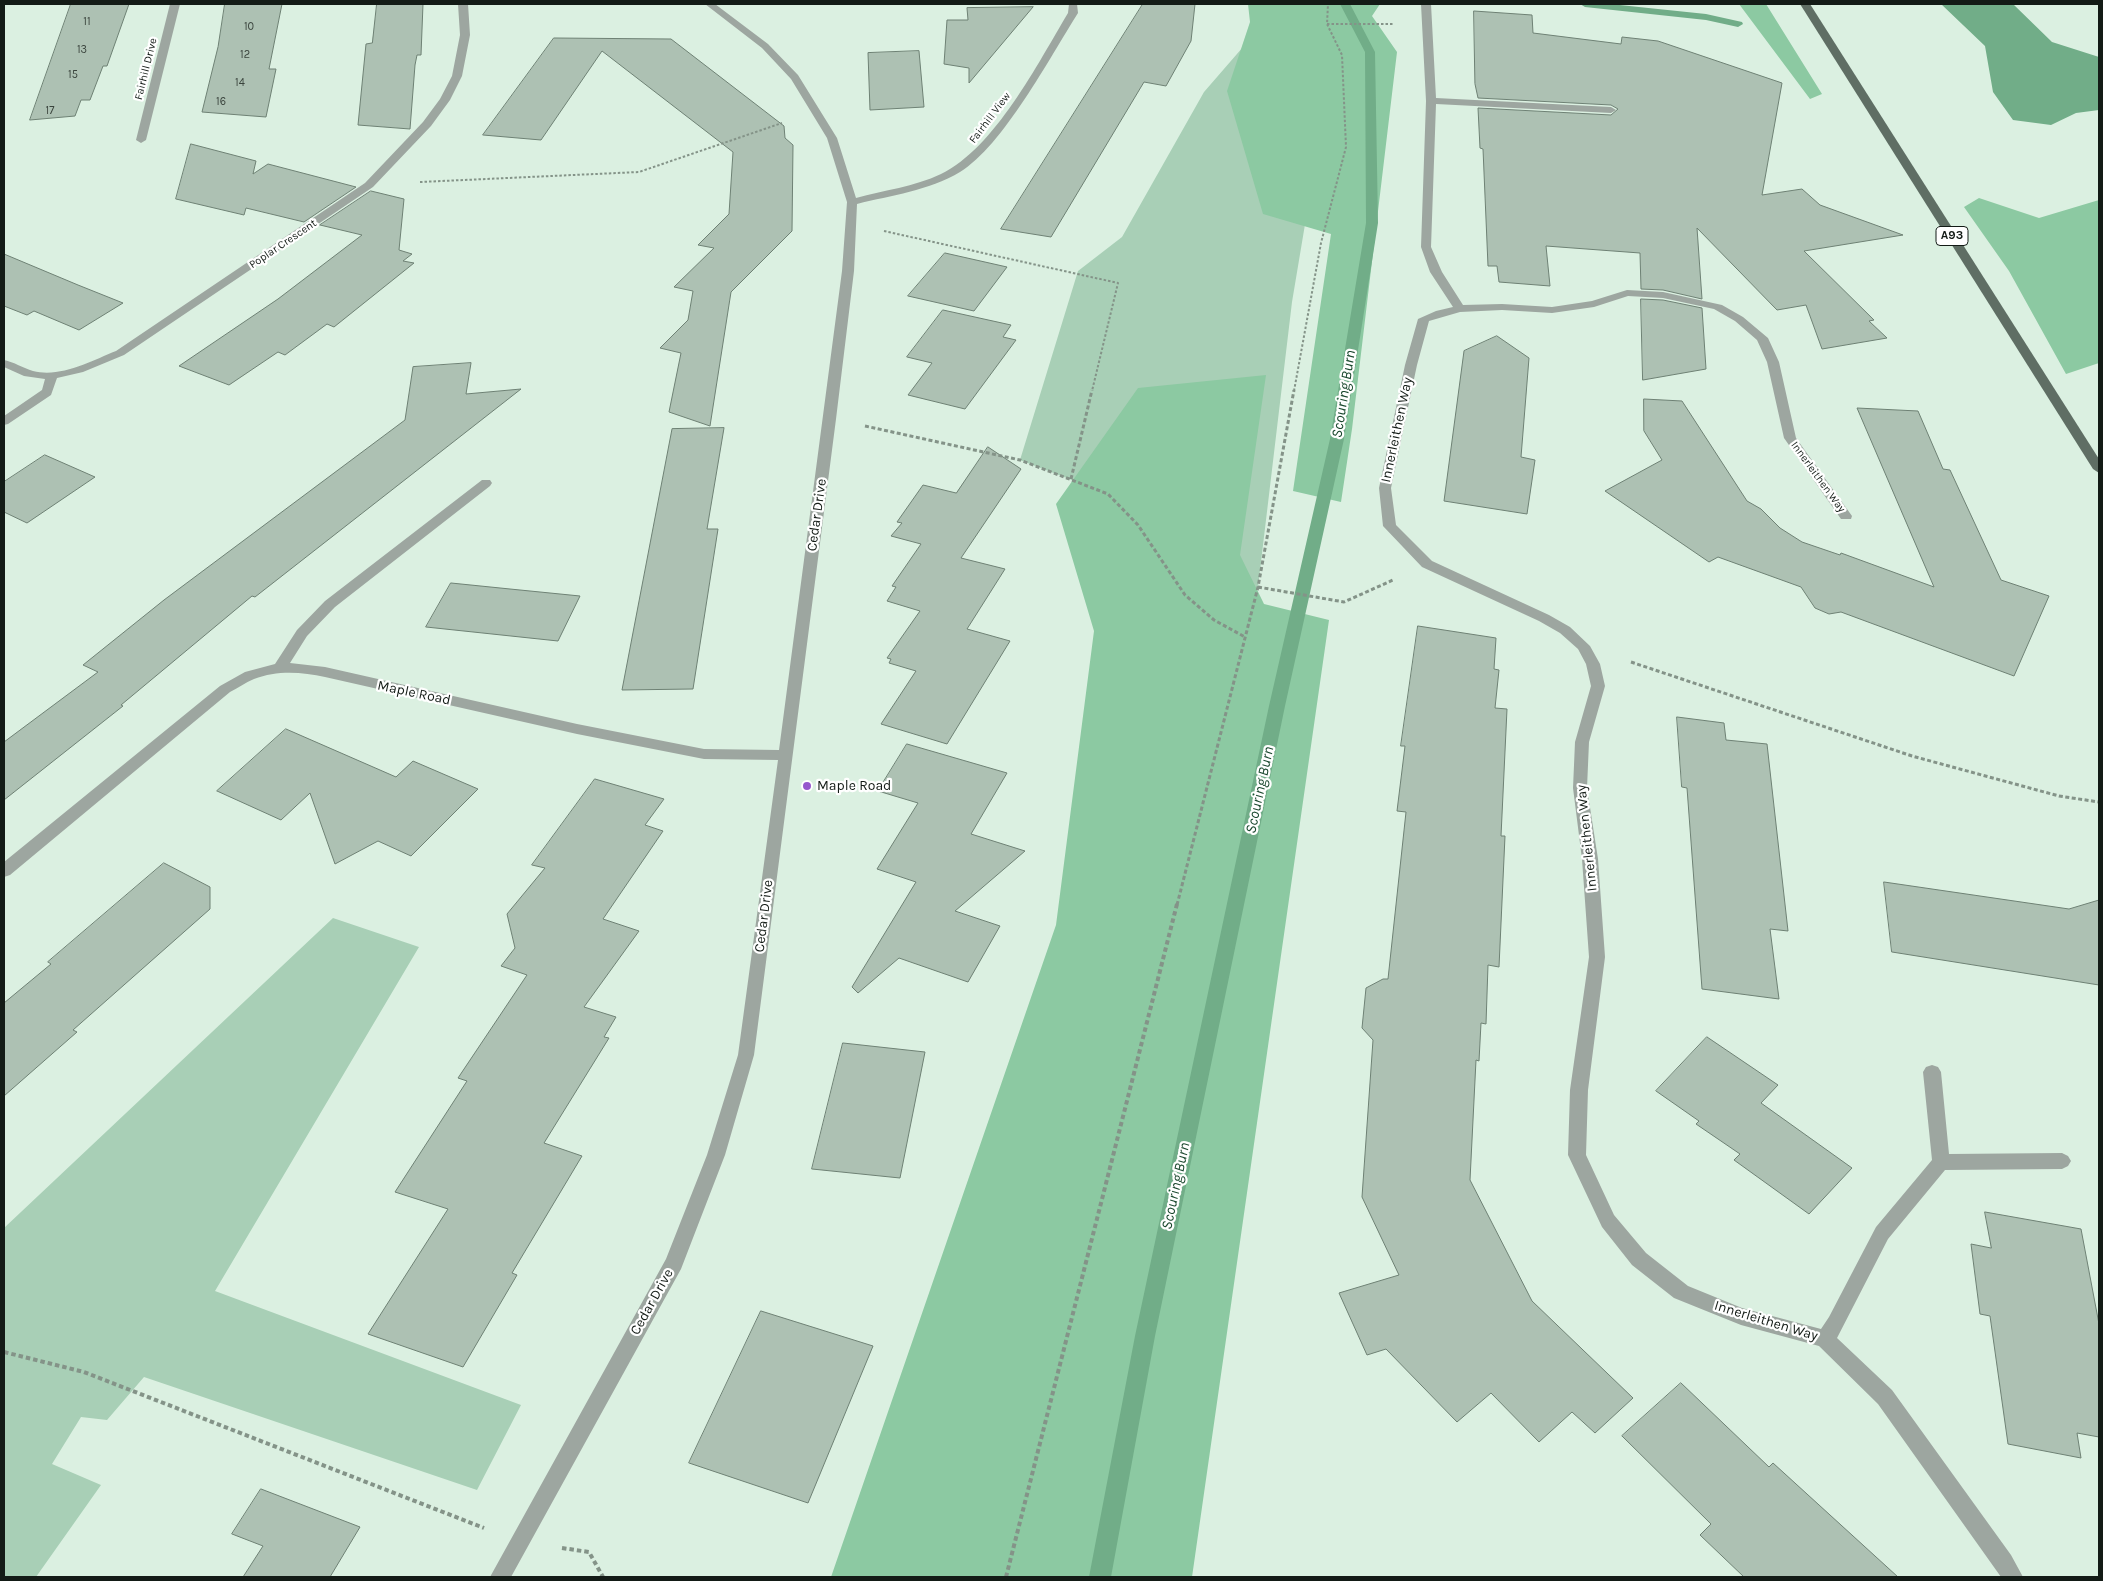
<!DOCTYPE html>
<style>
body{margin:0}
#map{position:relative;width:2103px;height:1581px;overflow:hidden;background:#dbf0e1;font-family:Karla,sans-serif}
canvas{display:block}
.frame{position:absolute;inset:0;border:5px solid #131b16;pointer-events:none}
</style>
<div id="map">
<canvas width="2103" height="1581"></canvas>
<div class="frame"></div>
</div>
<script>
const ctx = document.querySelector('canvas').getContext('2d');
ctx.lineJoin = 'round';
function fillPath(path, color) {
  ctx.fillStyle = color;
  ctx.fill(path, 'evenodd');
}
function stroke(path, color, width, dash) {
  ctx.strokeStyle = color;
  ctx.lineWidth = width;
  ctx.lineCap = dash ? 'butt' : 'round';
  ctx.setLineDash(dash || []);
  ctx.stroke(path);
}
function write(font, color, halo, rows, align = 'center') {
  ctx.font = font + ' Karla,sans-serif';
  ctx.lineWidth = 4.5;
  ctx.setLineDash([]);
  ctx.textBaseline = 'middle';
  ctx.strokeStyle = halo;
  ctx.fillStyle = color;
  for (const [text, x, y, turn = 0] of rows) {
    ctx.save();
    ctx.translate(x, y);
    ctx.rotate((+turn || 0) * Math.PI / 180);
    ctx.textAlign = isNaN(turn) ? turn : align;
    if (halo) ctx.strokeText(text, 0, 0);
    ctx.fillText(text, 0, 0);
    ctx.restore();
  }
}
const green = new Path2D(`
 M 1243,47 L 1329,81 L 1292,302 L 1258,587 L 1245,637 L 1108,494 L 1020,460 L 1078,271 L 1122,237 L 1204,92 Z
 M 333,918 L 419,947 L 215,1291 L 521,1405 L 477,1490 L 144,1377 L 107,1420 L 81,1417 L 52,1464 L 101,1485 L 36,1577 L 4,1577 L 4,1228 Z`);
const forest = new Path2D(`
 M 1248,4 L 1380,4 L 1372,16 L 1397,52 L 1352,429 L 1341,502 L 1293,491 L 1331,234 L 1263,214 L 1227,91 L 1250,22 Z
 M 1739,4 L 1766,4 L 1822,94 L 1810,99 Z
 M 1979,198 L 2039,218 L 2099,200 L 2099,363 L 2066,374 L 2009,271 L 1964,207 Z
 M 1266,375 L 1240,555 L 1264,604 L 1329,620 L 1192,1577 L 831,1577 L 1056,925 L 1094,631 L 1056,504 L 1138,388 Z`);
const water = new Path2D(`
 M 1941,4 L 2013,4 L 2052,42 L 2099,57 L 2099,110 L 2076,113 L 2051,125 L 2013,120 L 1993,92 L 1985,46 Z`);
const stream = new Path2D(`
 M 1340,4 L 1350,4 L 1375,52 L 1378,223 L 1344,439 L 1285,706 L 1155,1336 L 1111,1577 L 1089,1577 L 1135,1336 L 1269,706 L 1330,439 L 1366,223 L 1365,52 Z
 M 1580,4 L 1610,4 L 1706,14 L 1742,22 L 1743,24 L 1738,27 L 1706,20 L 1585,7 Z`);
const building = new Path2D(`
 M 71,4 L 129,4 L 107,66 L 103,66 L 90,100 L 81,100 L 75,116 L 30,120 Z
 M 225,4 L 282,4 L 269,69 L 276,69 L 266,117 L 202,112 L 218,47 Z
 M 377,4 L 423,4 L 421,55 L 417,55 L 415,65 L 410,129 L 358,125 L 366,44 L 372,43 Z
 M 1143,4 L 1195,4 L 1191,41 L 1166,86 L 1144,82 L 1051,237 L 1001,229 Z
 M 1033,7 L 969,83 L 969,68 L 944,64 L 947,20 L 968,20 L 967,8 Z
 M 1474,11 L 1532,15 L 1533,33 L 1621,44 L 1622,37 L 1658,41 L 1782,83 L 1762,195 L 1802,189 L 1820,205 L 1903,235 L 1804,251 L 1874,320 L 1869,321 L 1887,338 L 1822,349 L 1806,305 L 1777,310 L 1697,228 L 1702,299 L 1663,290 L 1641,289 L 1640,253 L 1546,246 L 1550,286 L 1499,282 L 1497,266 L 1488,266 L 1483,149 L 1480,148 L 1478,108 L 1611,115 L 1618,109 L 1611,105 L 1478,98 L 1475,84 Z
 M 554,38 L 671,39 L 784,126 L 785,138 L 793,145 L 792,231 L 731,292 L 710,426 L 669,412 L 681,353 L 660,348 L 688,320 L 693,291 L 674,287 L 714,248 L 698,245 L 729,214 L 733,152 L 602,51 L 541,140 L 483,135 Z
 M 919,51 L 924,107 L 870,110 L 868,53 Z
 M 191,144 L 256,161 L 253,174 L 268,164 L 356,187 L 304,222 L 246,208 L 244,215 L 176,199 Z
 M 371,191 L 404,199 L 399,250 L 412,254 L 403,261 L 414,263 L 334,327 L 327,324 L 285,355 L 278,352 L 229,385 L 179,366 L 278,299 L 362,235 L 320,225 Z
 M 945,253 L 1007,267 L 974,311 L 908,296 Z
 M 4,254 L 78,285 L 123,303 L 79,330 L 34,311 L 27,315 L 4,306 Z
 M 1641,299 L 1663,300 L 1702,308 L 1706,369 L 1643,380 Z
 M 943,310 L 1011,325 L 1003,337 L 1016,340 L 965,409 L 908,395 L 932,363 L 907,357 Z
 M 1497,336 L 1529,358 L 1521,457 L 1535,460 L 1527,514 L 1444,501 L 1464,351 Z
 M 471,363 L 466,394 L 521,389 L 255,597 L 252,596 L 121,705 L 123,706 L 4,800 L 4,742 L 98,672 L 83,665 L 164,600 L 405,420 L 413,367 Z
 M 1644,399 L 1682,401 L 1747,501 L 1761,509 L 1780,528 L 1802,542 L 1840,555 L 1841,553 L 1934,587 L 1857,408 L 1918,411 L 1943,469 L 1950,470 L 2001,580 L 2049,596 L 2014,676 L 1841,612 L 1829,614 L 1815,608 L 1801,587 L 1718,557 L 1709,562 L 1605,491 L 1662,460 L 1644,431 Z
 M 724,428 L 707,529 L 718,529 L 693,689 L 622,690 L 672,429 Z
 M 988,447 L 1021,469 L 961,558 L 1005,569 L 967,629 L 1010,641 L 947,744 L 881,724 L 916,671 L 889,663 L 891,659 L 887,658 L 920,611 L 887,601 L 896,587 L 892,586 L 921,544 L 891,536 L 902,523 L 897,522 L 923,485 L 956,493 Z
 M 45,455 L 95,477 L 27,523 L 4,512 L 4,482 Z
 M 451,583 L 510,589 L 580,596 L 558,641 L 426,627 Z
 M 1418,626 L 1496,638 L 1494,669 L 1499,670 L 1495,708 L 1507,709 L 1501,836 L 1505,836 L 1499,967 L 1488,965 L 1486,1024 L 1481,1023 L 1479,1061 L 1476,1060 L 1470,1180 L 1532,1301 L 1633,1398 L 1595,1433 L 1572,1412 L 1539,1442 L 1491,1393 L 1457,1422 L 1386,1349 L 1367,1355 L 1339,1293 L 1399,1275 L 1362,1197 L 1373,1040 L 1362,1028 L 1366,988 L 1383,979 L 1388,979 L 1406,812 L 1397,811 L 1405,746 L 1401,746 Z
 M 1677,717 L 1724,723 L 1726,740 L 1767,744 L 1788,931 L 1770,929 L 1779,999 L 1702,989 L 1687,788 L 1682,787 Z
 M 286,729 L 396,777 L 413,761 L 478,789 L 411,856 L 378,841 L 335,864 L 310,793 L 281,820 L 217,791 Z
 M 907,744 L 1007,773 L 971,834 L 1025,851 L 955,911 L 1000,926 L 968,982 L 899,958 L 858,993 L 852,987 L 916,882 L 877,869 L 918,803 L 878,791 Z
 M 595,779 L 664,799 L 645,825 L 663,831 L 603,919 L 639,931 L 584,1007 L 616,1017 L 604,1037 L 609,1038 L 544,1143 L 582,1156 L 512,1273 L 517,1275 L 463,1367 L 368,1334 L 448,1209 L 395,1192 L 467,1081 L 458,1078 L 527,975 L 501,966 L 515,948 L 507,914 L 545,868 L 532,865 Z
 M 164,863 L 210,887 L 210,909 L 73,1030 L 77,1032 L 4,1096 L 4,1003 L 51,964 L 48,962 Z
 M 1884,882 L 2069,909 L 2099,900 L 2099,985 L 1892,952 Z
 M 1707,1037 L 1778,1085 L 1761,1103 L 1852,1168 L 1809,1214 L 1734,1160 L 1740,1154 L 1696,1124 L 1699,1121 L 1656,1091 Z
 M 843,1043 L 925,1052 L 900,1178 L 812,1169 Z
 M 1985,1212 L 2081,1229 L 2099,1324 L 2099,1437 L 2077,1433 L 2081,1458 L 2008,1444 L 1990,1316 L 1980,1314 L 1971,1244 L 1991,1248 Z
 M 761,1311 L 873,1346 L 808,1503 L 689,1463 Z
 M 1681,1383 L 1769,1467 L 1773,1463 L 1898,1577 L 1744,1577 L 1700,1535 L 1711,1524 L 1622,1436 Z
 M 261,1489 L 360,1527 L 330,1577 L 243,1577 L 263,1546 L 232,1534 Z`);
const pathFar2 = new Path2D(`
 M 1327,24 L 1394,24
 M 420,182 L 639,172 L 782,123
 M 884,231 L 1118,283 L 1092,391
 M 1294,391 L 1321,243 L 1346,147 L 1342,55 L 1327,24 L 1328,4`);
const pathFar1 = new Path2D(`
 M 865,426 L 1020,460 L 1108,494 L 1138,525 L 1185,595 L 1214,620 L 1245,637
 M 1071,479 L 1092,390
 M 1258,587 L 1344,602 L 1393,580
 M 1631,662 L 1912,756 L 2059,796 L 2099,802
 M 1177,905 L 1258,587 L 1294,390`);
const path = new Path2D(`
 M 4,1352 L 84,1372 L 484,1528
 M 562,1548 L 589,1552 L 603,1577
 M 1006,1577 L 1177,904`);
const minor = new Path2D(`
 M 170,4 L 180,4 L 146,140 L 141,143 L 136,140 Z
 M 458,4 L 468,4 L 470,35 L 462,76 L 450,100 L 431,126 L 373,187 L 124,355 L 83,372 L 57,378 L 51,395 L 8,424 L 4,425 L 4,416 L 42,390 L 45,379 L 24,376 L 4,367 L 4,360 C 14,362 23,368 33,371 C 61,378 91,361 116,351 L 365,183 L 423,122 L 440,99 L 452,76 L 460,35 Z
 M 705,4 L 715,4 L 768,44 L 798,75 L 837,138 L 856,198 C 884,190 914,187 941,174 C 995,148 1038,63 1068,13 L 1069,4 L 1077,4 L 1078,13 C 1050,57 1003,146 960,172 C 928,191 892,195 857,204 L 854,271 L 836,419 L 754,1055 L 725,1155 L 681,1269 L 511,1577 L 490,1577 L 666,1259 L 707,1155 L 738,1055 L 778,760 L 704,759 L 577,734 L 325,677 C 302,672 277,670 254,679 C 246,682 238,688 230,692 L 10,875 L 4,877 L 4,862 L 220,686 L 245,672 L 275,664 L 297,630 L 325,601 L 482,480 L 490,480 L 492,483 L 490,486 L 335,607 L 307,636 L 290,663 L 325,667 L 577,724 L 704,749 L 779,750 L 842,271 L 847,202 L 827,138 L 791,79 L 762,48 Z
 M 1421,4 L 1431,4 L 1436,98 L 1611,107 L 1616,110 L 1611,113 L 1436,104 L 1431,247 L 1442,272 L 1463,305 L 1502,304 L 1552,307 L 1592,301 L 1627,290 L 1663,292 L 1722,305 L 1743,317 L 1768,338 L 1779,362 L 1796,438 L 1852,516 L 1851,519 L 1841,519 L 1784,438 L 1767,362 L 1757,340 L 1735,321 L 1714,309 L 1663,298 L 1628,296 L 1594,307 L 1552,313 L 1502,310 L 1460,312 L 1429,321 L 1417,365 L 1391,488 L 1396,525 L 1432,561 L 1549,615 L 1570,627 L 1590,646 L 1600,664 L 1605,686 L 1589,742 L 1587,788 L 1598,859 L 1605,957 L 1588,1090 L 1586,1155 L 1614,1215 L 1646,1253 L 1688,1286 L 1742,1308 L 1821,1329 L 1829,1317 L 1876,1227 L 1932,1160 L 1923,1072 L 1926,1067 L 1932,1065 L 1938,1067 L 1941,1072 L 1949,1154 L 2062,1153 L 2068,1156 L 2071,1161 L 2068,1166 L 2062,1169 L 1945,1170 L 1888,1239 L 1837,1338 L 1892,1390 L 2011,1555 L 2023,1577 L 2001,1577 L 1878,1404 L 1819,1346 L 1741,1325 L 1674,1298 L 1632,1265 L 1602,1227 L 1568,1155 L 1570,1090 L 1589,957 L 1582,859 L 1573,788 L 1575,742 L 1591,686 L 1586,664 L 1578,649 L 1560,633 L 1539,621 L 1422,567 L 1383,526 L 1379,488 L 1405,365 L 1418,319 L 1436,311 L 1453,307 L 1430,272 L 1421,247 L 1426,101 Z`);
const major = new Path2D(`
 M 1800,4 L 1810,4 L 2099,459 L 2099,473 L 2093,469 Z`);
const markers = [
 [807,786,5,"#9657cd"]
];
const numberNames = [
 ["11",87,22],
 ["10",249,27],
 ["13",82,50],
 ["12",245,55],
 ["15",73,75],
 ["14",240,83],
 ["16",221,102],
 ["17",50,111]
];
const farStreetnames = [
 ["Fairhill Drive",146,69,-76],
 ["Fairhill View",990,118,-53],
 ["Poplar Crescent",283,244,-34],
 ["Innerleithen Way",1818,477,54]
];
const shields = [
 [1952,236,32]
];
const shieldNames = [
 ["A93",1952,236]
];
const streetNames = [
 ["Innerleithen Way",1397,430,-78],
 ["Cedar Drive",817,515,-82],
 ["Maple Road",414,693,12],
 ["Innerleithen Way",1587,838,-96],
 ["Cedar Drive",764,916,-83],
 ["Cedar Drive",652,1302,-61],
 ["Innerleithen Way",1766,1321,17]
];
const poiNames = [
 ["Maple Road",817,786]
];
const waterNames = [
 ["Scouring Burn",1344,394,-81],
 ["Scouring Burn",1260,790,-78],
 ["Scouring Burn",1176,1186,-78]
];
fillPath(green, '#a8cfb6');
fillPath(forest, '#8cc9a2');
fillPath(water, '#71ad88');
fillPath(stream, '#71ad88');
fillPath(building, '#adc1b3');
stroke(building, '#6e8174', 1);
stroke(pathFar2, '#849388', 2, [2.5, 2]);
stroke(pathFar1, '#849388', 3, [4, 2.5]);
stroke(path, '#849388', 4, [4.5, 3]);
fillPath(minor, '#9da6a0');
fillPath(major, '#5f6e64');
for (const [x, y, r, color] of markers) {
  const dot = new Path2D();
  dot.arc(x, y, r, 0, 2 * Math.PI);
  ctx.fillStyle = color;
  ctx.fill(dot);
  stroke(dot, '#fff', 2);
}
write('11px', '#3a443d', null, numberNames);
write('11px', '#131b16', '#fff', farStreetnames);
for (const [x, y, w] of shields) {
  const box = new Path2D();
  box.roundRect(x - w / 2, y - 9.5, w, 19, 4);
  ctx.fillStyle = '#fff';
  ctx.fill(box);
  stroke(box, '#131b16', 1);
}
write('bold 12px', '#131b16', null, shieldNames);
write('14px', '#131b16', '#fff', streetNames);
write('14px', '#131b16', '#fff', poiNames, 'left');
write('italic 15px', '#1a482e', '#fff', waterNames);
</script>
